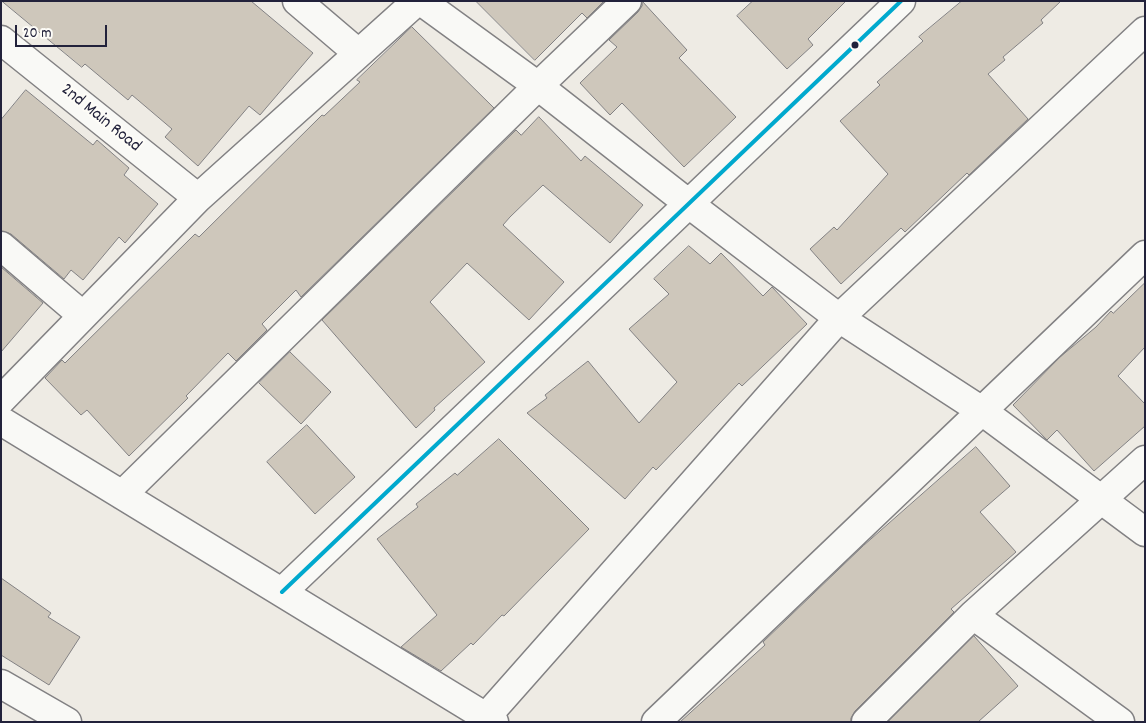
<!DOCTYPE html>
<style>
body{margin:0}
#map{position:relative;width:1146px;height:723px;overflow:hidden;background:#eeebe4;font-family:Dekko,sans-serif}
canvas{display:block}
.frame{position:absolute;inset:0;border:2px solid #22223b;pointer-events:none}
.scale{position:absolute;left:15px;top:25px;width:92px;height:22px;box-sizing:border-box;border:2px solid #22223b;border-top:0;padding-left:6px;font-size:15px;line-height:18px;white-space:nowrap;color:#22223b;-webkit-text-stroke:4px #fdfcf7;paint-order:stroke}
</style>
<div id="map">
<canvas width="1146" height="723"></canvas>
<div class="frame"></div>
<div class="scale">20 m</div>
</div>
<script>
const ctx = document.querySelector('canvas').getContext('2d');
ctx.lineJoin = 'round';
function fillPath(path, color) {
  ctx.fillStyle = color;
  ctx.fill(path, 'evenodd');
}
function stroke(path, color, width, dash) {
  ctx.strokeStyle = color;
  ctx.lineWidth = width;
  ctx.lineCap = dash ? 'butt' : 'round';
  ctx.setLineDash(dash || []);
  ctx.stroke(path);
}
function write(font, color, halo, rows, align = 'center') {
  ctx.font = font + ' Dekko,sans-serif';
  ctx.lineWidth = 4.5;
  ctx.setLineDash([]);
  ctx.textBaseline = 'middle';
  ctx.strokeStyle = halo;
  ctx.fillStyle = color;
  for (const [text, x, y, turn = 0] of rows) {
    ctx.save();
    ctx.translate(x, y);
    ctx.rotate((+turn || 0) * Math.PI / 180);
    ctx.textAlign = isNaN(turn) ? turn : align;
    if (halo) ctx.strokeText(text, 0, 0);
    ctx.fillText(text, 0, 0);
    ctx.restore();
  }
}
const building = new Path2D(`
 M 2,1 L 251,1 L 313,53 L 260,115 L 249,106 L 198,166 L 165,137 L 172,129 L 132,95 L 128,100 L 85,64 L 82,67 Z
 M 476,1 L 604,1 L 587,18 L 582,13 L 535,60 Z
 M 642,1 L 687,50 L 679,58 L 736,117 L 684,167 L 622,103 L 610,115 L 580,83 L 617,47 L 609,40 L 638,12 L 642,6 Z
 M 753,1 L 846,1 L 808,39 L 813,45 L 787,69 L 737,16 Z
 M 962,1 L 1061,1 L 1041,20 L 1043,23 L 1003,57 L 1005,60 L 988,74 L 1028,119 L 969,175 L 967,173 L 905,232 L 901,228 L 841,284 L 810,249 L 834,227 L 837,230 L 888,174 L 840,121 L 880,85 L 877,82 L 923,41 L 919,37 Z
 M 412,27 L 494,108 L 301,297 L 296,290 L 262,324 L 267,330 L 236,361 L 228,353 L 186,396 L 188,398 L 129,456 L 87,410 L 81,415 L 45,378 L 62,360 L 65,363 L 195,234 L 199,237 L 322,115 L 324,116 L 360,82 L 357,80 Z
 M 26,90 L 93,145 L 97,140 L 129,168 L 124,175 L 158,204 L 125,243 L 119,237 L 83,280 L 71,270 L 64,279 L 11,234 L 1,231 L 1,120 Z
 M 539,117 L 581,161 L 585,156 L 643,205 L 610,243 L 543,185 L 510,217 L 503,225 L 564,282 L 529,320 L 467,263 L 430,302 L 485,362 L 434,408 L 435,410 L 416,428 L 322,320 L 516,130 L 521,135 Z
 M 689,246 L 710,264 L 721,253 L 763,296 L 772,287 L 807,324 L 742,386 L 739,383 L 656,470 L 653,467 L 625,499 L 527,413 L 547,398 L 545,395 L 588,361 L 639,423 L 677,382 L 629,329 L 669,294 L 654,279 Z
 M 1,267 L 43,303 L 1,352 Z
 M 1145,283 L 1145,347 L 1118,376 L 1145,404 L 1145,426 L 1094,471 L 1057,430 L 1047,440 L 1013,405 L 1060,357 L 1096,327 L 1111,311 L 1113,313 Z
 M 290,352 L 331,392 L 301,424 L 259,383 Z
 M 307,425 L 355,477 L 315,514 L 267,462 Z
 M 499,439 L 589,529 L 504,616 L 502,615 L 473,645 L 471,643 L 441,671 L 401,647 L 437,615 L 377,539 L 418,507 L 416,504 L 455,473 L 457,475 Z
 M 976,447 L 1010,486 L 980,512 L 1016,552 L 951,609 L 954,612 L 855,711 L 851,718 L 851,722 L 680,722 L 765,645 L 763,642 L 863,546 Z
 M 1,578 L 51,613 L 48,617 L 80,637 L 49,685 L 1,655 Z
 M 974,636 L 1018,686 L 978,722 L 888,722 Z`);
const street = new Path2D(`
 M 297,1 L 358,53
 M 421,1 L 538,86 L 689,204 L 839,318 L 982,411 L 1145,532
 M 1,40 L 198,198
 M 1,246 L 82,315
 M 1,400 L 198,198 L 417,1
 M 1,421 L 494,722
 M 122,495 L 538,86 L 627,1
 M 282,592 L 901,1
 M 973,615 L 1120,722
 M 1,684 L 67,722
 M 486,717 L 839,318 L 1145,31
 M 656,722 L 1145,255
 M 866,722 L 973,615 L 1145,460`);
const bus1 = new Path2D(`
 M 282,592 L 901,1`);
const markers = [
 [855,45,4.5,"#22223b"]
];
const streetNames = [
 ["2nd Main Road",100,119,39]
];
fillPath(building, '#cec7bb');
stroke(building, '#828183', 1);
stroke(street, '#828183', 31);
stroke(street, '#f9f9f6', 28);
stroke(bus1, '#00a9ce', 4);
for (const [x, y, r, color] of markers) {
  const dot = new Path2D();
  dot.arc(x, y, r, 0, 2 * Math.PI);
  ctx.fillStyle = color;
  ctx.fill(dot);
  stroke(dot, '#fdfcf7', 2);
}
write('18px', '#22223b', '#fdfcf7', streetNames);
</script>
